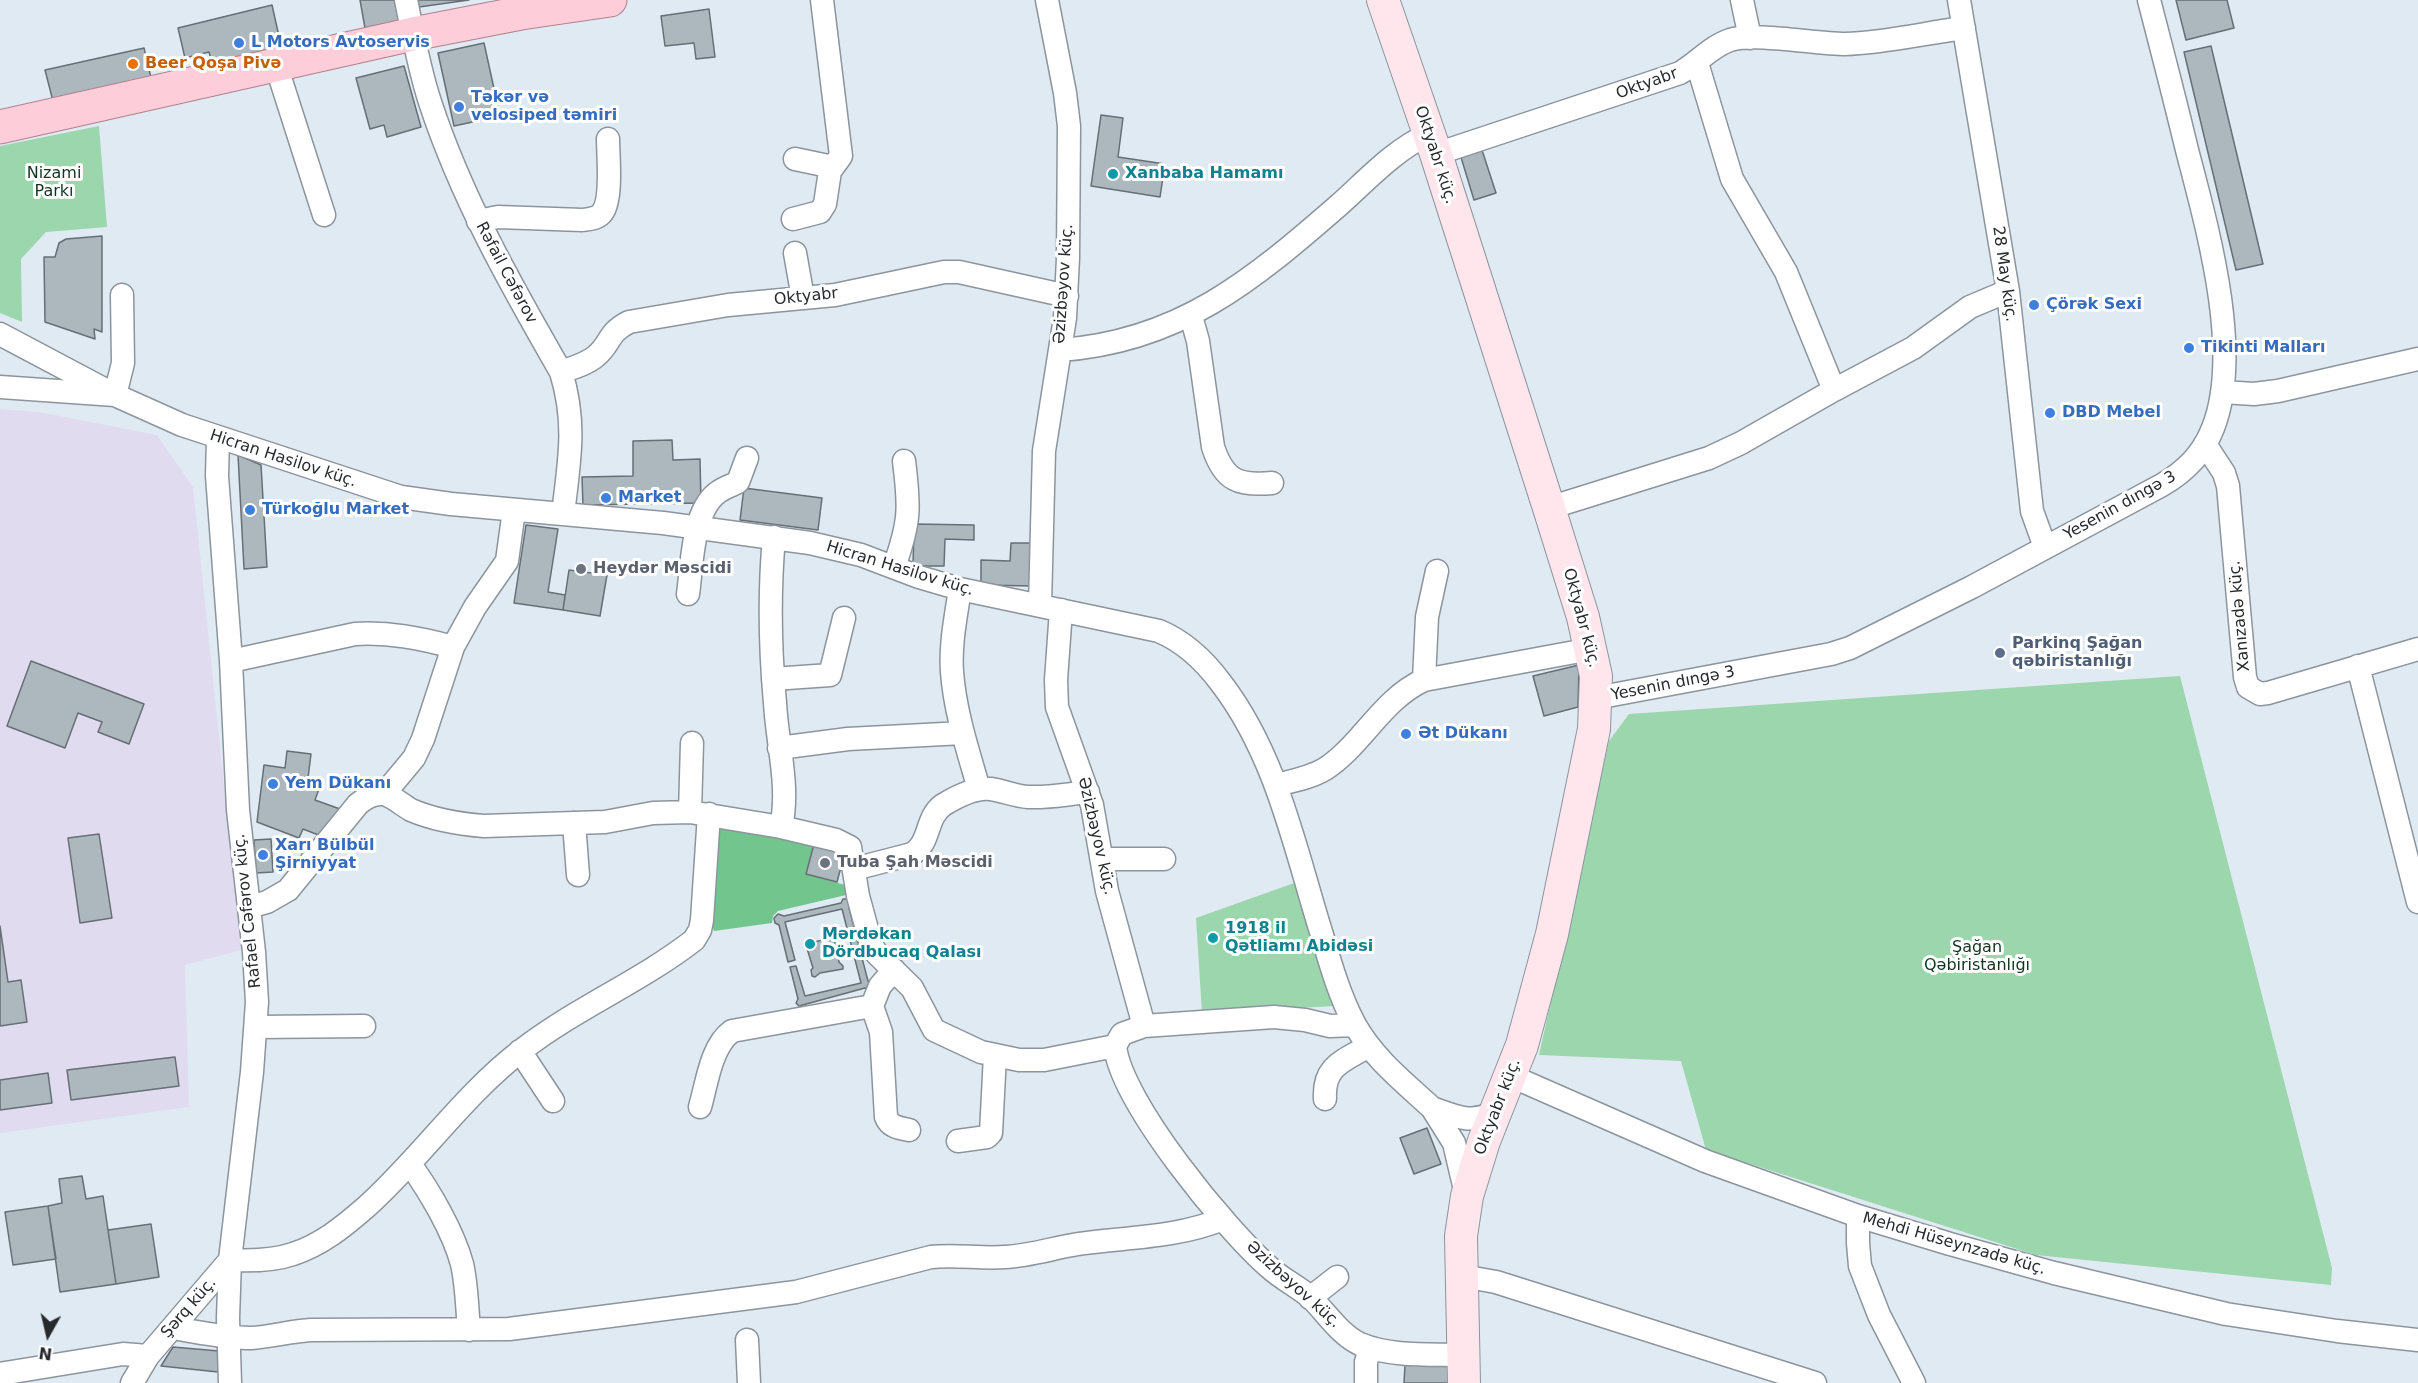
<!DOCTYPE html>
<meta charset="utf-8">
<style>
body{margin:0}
#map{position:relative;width:2418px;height:1383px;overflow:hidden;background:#e0eaf2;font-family:"DejaVu Sans",sans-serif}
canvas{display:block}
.north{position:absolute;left:18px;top:1305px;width:60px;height:60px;-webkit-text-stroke:4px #fff;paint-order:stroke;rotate:188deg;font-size:16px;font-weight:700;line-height:24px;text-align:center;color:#272b2e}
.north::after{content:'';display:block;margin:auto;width:21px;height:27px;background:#272b2e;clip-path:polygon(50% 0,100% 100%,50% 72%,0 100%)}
</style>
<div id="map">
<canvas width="2418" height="1383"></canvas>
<div class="north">N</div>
</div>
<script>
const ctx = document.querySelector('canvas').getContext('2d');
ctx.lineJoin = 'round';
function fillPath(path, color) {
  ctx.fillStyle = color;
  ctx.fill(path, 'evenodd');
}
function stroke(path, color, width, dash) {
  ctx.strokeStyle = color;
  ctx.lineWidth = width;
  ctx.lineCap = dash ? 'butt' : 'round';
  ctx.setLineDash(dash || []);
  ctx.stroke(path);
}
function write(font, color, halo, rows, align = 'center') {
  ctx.font = font + ' "DejaVu Sans",sans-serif';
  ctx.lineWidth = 6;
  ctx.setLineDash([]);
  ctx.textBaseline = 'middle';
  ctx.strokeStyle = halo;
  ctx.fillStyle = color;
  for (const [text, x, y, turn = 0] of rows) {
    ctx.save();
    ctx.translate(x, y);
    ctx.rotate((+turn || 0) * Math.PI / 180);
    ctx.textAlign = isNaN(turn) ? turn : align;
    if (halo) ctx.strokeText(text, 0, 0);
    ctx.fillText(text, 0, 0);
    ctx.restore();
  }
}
const medical = new Path2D(`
 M 0,409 L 39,412 L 157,435 L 193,487 L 241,950 L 185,965 L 189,1107 L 0,1133 Z`);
const green = new Path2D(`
 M 99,126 L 107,227 L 46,232 L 21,259 L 22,322 L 0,313 L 0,146 Z
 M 2180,676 L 2332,1268 L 2331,1285 L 2036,1255 L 1706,1150 L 1681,1061 L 1539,1055 L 1609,741 L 1629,714 Z
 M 1297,882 L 1335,1006 L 1202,1013 L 1196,918 Z`);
const forest = new Path2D(`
 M 715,824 L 814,841 L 806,874 L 845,885 L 846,895 L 778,911 L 773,916 L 772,923 L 714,931 L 709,918 Z`);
const building = new Path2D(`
 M 360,0 L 396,0 L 400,21 L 365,28 Z
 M 418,0 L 469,0 L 419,7 Z
 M 2176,0 L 2227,0 L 2234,28 L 2186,40 Z
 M 272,5 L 282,50 L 213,67 L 209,52 L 185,58 L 178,28 Z
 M 709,9 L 715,57 L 696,59 L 694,43 L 665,46 L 661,16 Z
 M 484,43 L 500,116 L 454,126 L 438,53 Z
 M 2211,46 L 2263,264 L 2236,270 L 2184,52 Z
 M 144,48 L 152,82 L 54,105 L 45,70 Z
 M 404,66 L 421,127 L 387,137 L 384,125 L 370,129 L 356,78 Z
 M 1101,115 L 1123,118 L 1118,157 L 1165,164 L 1160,197 L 1091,186 Z
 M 1481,147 L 1496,193 L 1474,200 L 1460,154 Z
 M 102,236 L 102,332 L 94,329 L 95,339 L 45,322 L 44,257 L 55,257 L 59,243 L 66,239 Z
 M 672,440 L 673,460 L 700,459 L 701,503 L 583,505 L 582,477 L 633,476 L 633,441 Z
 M 238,455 L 261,465 L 267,567 L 244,569 Z
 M 744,488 L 822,498 L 818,530 L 740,520 Z
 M 914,524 L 974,525 L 974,540 L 945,539 L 944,566 L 913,566 Z
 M 526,525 L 558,529 L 548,592 L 565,595 L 563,610 L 514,603 Z
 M 1011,543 L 1032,543 L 1032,586 L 981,585 L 981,560 L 1010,561 Z
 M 569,570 L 607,575 L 600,616 L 563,610 Z
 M 31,661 L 144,704 L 129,744 L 98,732 L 102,722 L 78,713 L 65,748 L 7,726 Z
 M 1579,665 L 1578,707 L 1544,716 L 1533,676 Z
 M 287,751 L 311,754 L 307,786 L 319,789 L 315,800 L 340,809 L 321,836 L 303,829 L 299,838 L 257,822 L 264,765 L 285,768 Z
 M 99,834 L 112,918 L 80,923 L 68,838 Z
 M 271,839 L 273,872 L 256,873 L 254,840 Z
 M 814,844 L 845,852 L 837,882 L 806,874 Z
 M 843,899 L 849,899 L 851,904 L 849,908 L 868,981 L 872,982 L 869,990 L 865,988 L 799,1006 L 796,1003 L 798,999 L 790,967 L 796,966 L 805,996 L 861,983 L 842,909 L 785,922 L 795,960 L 788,962 L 779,925 L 775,923 L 774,918 L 778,914 L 784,916 L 841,903 Z
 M 0,926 L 8,982 L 21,980 L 27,1022 L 0,1026 Z
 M 830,935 L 836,937 L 835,943 L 839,962 L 843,966 L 843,969 L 820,973 L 815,977 L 812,976 L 811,970 L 813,968 L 805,942 L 807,939 L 814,942 L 827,939 Z
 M 175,1057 L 179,1086 L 71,1100 L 67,1070 Z
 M 48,1073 L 52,1103 L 0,1110 L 0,1080 Z
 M 1427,1128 L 1441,1164 L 1414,1174 L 1400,1138 Z
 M 82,1176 L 86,1199 L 103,1196 L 116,1284 L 60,1292 L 48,1206 L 62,1203 L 59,1179 Z
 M 48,1206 L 56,1259 L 13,1265 L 5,1212 Z
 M 151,1224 L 159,1277 L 116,1284 L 108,1230 Z
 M 173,1347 L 219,1351 L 218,1372 L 161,1366 Z
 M 1405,1365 L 1449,1366 L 1449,1383 L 1404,1383 Z`);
const street = new Path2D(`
 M 406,0 C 413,34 419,69 430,102 C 461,197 511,285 561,372 C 577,424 569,462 563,514
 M 1742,0 L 1750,38
 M 1959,0 L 2008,291 L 2032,511 L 2045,547
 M 1697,63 L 1732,179 L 1786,272 L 1834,390
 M 276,65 L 324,215
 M 1436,154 L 1680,73 C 1697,63 1712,46 1730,40 C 1756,32 1814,44 1845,44 C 1884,43 1925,33 1964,28
 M 795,159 L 833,167
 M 793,219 L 820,212 L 825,204 L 830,171 L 841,156 L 822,0
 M 478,221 L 498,217 L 582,220 C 589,219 596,219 601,214 C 613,202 608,156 608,139
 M 795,253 L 803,298
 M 1191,316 L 1198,341 L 1213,447 C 1224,481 1239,486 1272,483
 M 0,334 L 115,395 L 182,425 L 401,497 L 451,504 L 663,523 L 810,543 L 861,555 L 919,577 L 960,589 L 1159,631 C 1185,642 1204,660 1221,683 C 1277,756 1295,849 1322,935 C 1331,966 1340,997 1355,1025 C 1374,1059 1405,1083 1432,1108
 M 1060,350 C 1179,342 1253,280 1339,205 C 1367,180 1394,150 1429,134
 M 561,372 C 572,368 587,364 596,356 C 611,344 607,333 629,322 L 728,305 L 835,295 L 944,272 L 959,272 L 1067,296
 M 0,387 L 115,395 L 123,363 L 122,295
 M 2222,392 L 2254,394 L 2278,391 L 2418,359
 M 218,438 L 217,476 L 231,661 L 238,810 L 254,952 L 257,1002 L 252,1072 L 230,1260 L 228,1318 L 230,1383
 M 2205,444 L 2224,473 L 2228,486 L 2245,677 L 2248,687 L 2260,694 L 2268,693 L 2418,649
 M 1549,508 L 1709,458 L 1741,443 L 1834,390 L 1913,348 L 1970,307 L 2008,291
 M 774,537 C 769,592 770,648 775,703 C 777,743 790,787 781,827
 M 894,567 C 910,522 910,508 904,461
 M 960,589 C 956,616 950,644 952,672 C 955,712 968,751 979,789
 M 688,594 C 692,566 692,512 717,493 C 723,488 731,486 738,482 L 747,458
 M 1040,605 L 1044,451 L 1065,318 L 1068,258 L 1069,126 L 1065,93 L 1047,0
 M 1061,610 L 1056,680 L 1057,707 L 1092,805 L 1107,891 L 1144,1026
 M 231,661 L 355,634 C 389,632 420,638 453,647
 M 2358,666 L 2418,902
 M 773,679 L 830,675 L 844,618
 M 1424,680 L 1427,617 L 1437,571
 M 1596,698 L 1831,654 L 1850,648 L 1972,587 L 2162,485 C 2186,471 2203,454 2213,428 C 2243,352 2207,227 2187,150 C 2175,100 2162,50 2149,0
 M 779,748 L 848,739 L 963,733
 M 1276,785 C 1292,781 1310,778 1325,769 C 1362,745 1382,699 1424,680 L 1591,649
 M 384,794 L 414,758 L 423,739 L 453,647 L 475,607 L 507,561 L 514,510
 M 690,812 L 692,743
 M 574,823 L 578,875
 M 1102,859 L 1164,859
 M 854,869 L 912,854 C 931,843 925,818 943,805 C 956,797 976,787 991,789 C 1004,791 1015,796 1028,797 C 1048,798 1068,794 1088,792
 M 249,907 L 267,902 L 288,890 L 358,804 C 365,798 373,793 383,794 C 393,796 402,805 411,810 C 434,820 459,824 484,826 L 605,822 L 653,813 L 690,812 L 781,827 L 836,840 L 850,847 L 858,896 L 871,944 L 877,954 L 912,988 L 934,1030 L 981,1052 L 1019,1060 L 1044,1060 L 1115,1046 L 1122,1034 L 1144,1026 L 1274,1017 L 1305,1020 L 1330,1026 L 1355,1025
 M 894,970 L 880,986 L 872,1006 L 881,1032 L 886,1117 C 890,1127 899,1128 909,1130
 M 256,1027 L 364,1026
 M 1115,1046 C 1121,1102 1226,1230 1270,1268 C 1282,1279 1297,1286 1310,1297 C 1326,1312 1340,1335 1360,1344 C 1391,1357 1430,1354 1463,1355
 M 520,1051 L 553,1101
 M 1511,1076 L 1705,1161 L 1858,1216 L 1950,1244 L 2054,1273 L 2226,1314 L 2337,1331 L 2418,1340
 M 1325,1099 C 1323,1066 1343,1061 1369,1046
 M 700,1107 C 707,1083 711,1046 732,1031 L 872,1006
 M 958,1141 L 987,1137 L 991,1133 L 995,1055
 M 410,1164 C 430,1192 453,1231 462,1264 C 467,1286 467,1308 469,1330
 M 1466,1194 L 1454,1143 L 1432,1108 C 1457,1117 1471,1125 1496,1111
 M 1858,1216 L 1858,1243 L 1860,1266 L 1879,1315 L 1914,1383
 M 1462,1276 L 1496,1282 L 1815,1383
 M 1310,1298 L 1337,1277
 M 172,1328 C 198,1332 224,1338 251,1338 C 271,1337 291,1331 311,1330 L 509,1329 L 796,1292 L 931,1257 C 956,1254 980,1259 1005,1257 C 1030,1256 1053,1248 1078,1244 C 1127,1237 1176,1238 1223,1219
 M 747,1340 L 749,1383
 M 0,1374 L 123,1354 L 148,1356
 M 132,1383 L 148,1356 L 230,1260 C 251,1261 273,1261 293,1254 C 321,1245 343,1227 365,1208 C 420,1159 463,1095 522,1050 C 576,1008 640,982 694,940 L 700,930 L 702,920 L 709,814
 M 1366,1383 L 1366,1362 L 1370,1348`);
const secondary = new Path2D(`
 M 1383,0 L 1436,154 L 1549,508 L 1583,617 L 1596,676 L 1594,729 L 1552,934 L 1522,1045 L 1484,1141 L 1467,1196 L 1461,1236 L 1464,1383`);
const primary = new Path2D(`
 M 0,127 L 413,34 L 521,13 L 610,0`);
const markers = [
 [239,43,6,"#3f7fe0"],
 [133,64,6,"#e8710a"],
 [459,107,6,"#3f7fe0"],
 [1113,174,6,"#0f9aa8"],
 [2034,305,6,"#3f7fe0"],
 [2189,348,6,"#3f7fe0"],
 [2050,413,6,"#3f7fe0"],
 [606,498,6,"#3f7fe0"],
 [250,510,6,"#3f7fe0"],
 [581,569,6,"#6b7280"],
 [2000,653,6,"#5c6f8a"],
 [1406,734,6,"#3f7fe0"],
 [273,784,6,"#3f7fe0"],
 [263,855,6,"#3f7fe0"],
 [825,863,6,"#6b7280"],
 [1213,938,6,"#0f9aa8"],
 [810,944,6,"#0f9aa8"]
];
const shopNames = [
 ["L Motors Avtoservis",251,43],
 ["Təkər və",471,98],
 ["velosiped təmiri",471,116],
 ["Çörək Sexi",2046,305],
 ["Tikinti Malları",2201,348],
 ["DBD Mebel",2062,413],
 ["Market",618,498],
 ["Türkoğlu Market",262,510],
 ["Ət Dükanı",1418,734],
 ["Yem Dükanı",285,784],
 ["Xarı Bülbül",275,846],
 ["Şirniyyat",275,864]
];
const foodNames = [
 ["Beer Qoşa Pivə",145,64]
];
const streetNames = [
 ["Oktyabr",1647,84,-20],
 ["Oktyabr küç.",1435,155,72],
 ["Rəfail Cəfərov",506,273,62],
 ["28 May küç.",2004,274,82],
 ["Əzizbəyov küç.",1064,284,-86],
 ["Oktyabr",806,297,-6],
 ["Hicran Hasilov küç.",283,459,18],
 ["Yesenin dıngə 3",2120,506,-29],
 ["Hicran Hasilov küç.",900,569,17],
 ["Xanızadə küç.",2240,616,-95],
 ["Oktyabr küç.",1581,618,75],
 ["Yesenin dıngə 3",1673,684,-11],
 ["Əzizbəyov küç.",1096,836,77],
 ["Rafael Cəfərov küç.",248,911,-96],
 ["Oktyabr küç.",1498,1107,-69],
 ["Mehdi Hüseynzadə küç.",1954,1244,16],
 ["Əzizbəyov küç.",1293,1285,42],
 ["Şərq küç.",189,1308,-49]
];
const parkNames = [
 ["Nizami",54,174],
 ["Parkı",54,192],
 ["Şağan",1977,948],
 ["Qəbiristanlığı",1977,966]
];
const cultureNames = [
 ["Xanbaba Hamamı",1125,174],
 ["1918 il",1225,929],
 ["Qətliamı Abidəsi",1225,947],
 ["Mərdəkan",822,935],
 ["Dördbucaq Qalası",822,953]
];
const worshipNames = [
 ["Heydər Məscidi",593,569],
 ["Tuba Şah Məscidi",837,863]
];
const serviceNames = [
 ["Parkinq Şağan",2012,644],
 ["qəbiristanlığı",2012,662]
];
fillPath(medical, '#e1dbf0');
fillPath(green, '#9bd6ad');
fillPath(forest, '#71c58d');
fillPath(building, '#adb7be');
stroke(building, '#676f76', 1.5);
stroke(street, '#8c959d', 25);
stroke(secondary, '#8c959d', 34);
stroke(primary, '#b1808e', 35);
stroke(street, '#fff', 22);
stroke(secondary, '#fee6ec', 32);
stroke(primary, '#fdceda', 33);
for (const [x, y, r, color] of markers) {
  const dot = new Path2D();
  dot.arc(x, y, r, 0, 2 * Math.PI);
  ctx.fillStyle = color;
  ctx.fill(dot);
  stroke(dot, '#fff', 2);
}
write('bold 16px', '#366cbe', '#fff', shopNames, 'left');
write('bold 16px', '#c56008', '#fff', foodNames, 'left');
write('16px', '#272b2e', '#fff', streetNames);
write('16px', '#11351f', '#fff', parkNames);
write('bold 16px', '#0d838f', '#fff', cultureNames, 'left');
write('bold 16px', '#5b616d', '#fff', worshipNames, 'left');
write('bold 16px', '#4e5e75', '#fff', serviceNames, 'left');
</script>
